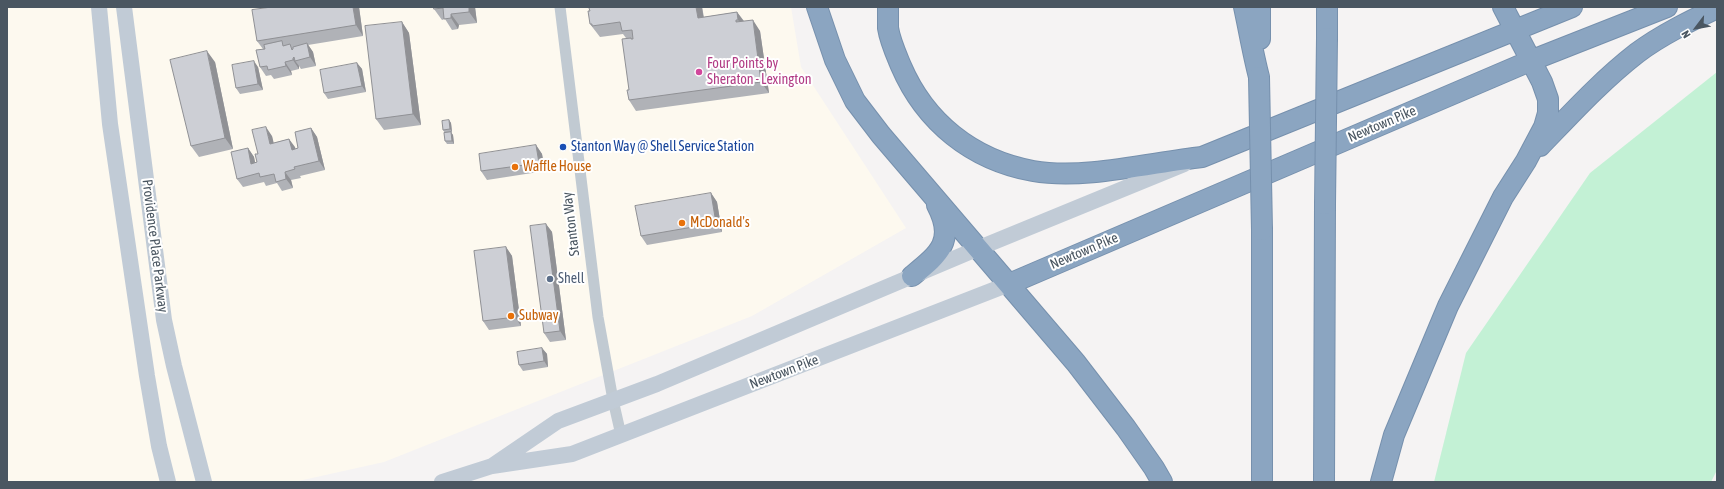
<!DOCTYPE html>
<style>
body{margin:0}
#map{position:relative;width:1724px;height:489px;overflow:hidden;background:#f5f3f3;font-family:"Asap Condensed",sans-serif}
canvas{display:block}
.frame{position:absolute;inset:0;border:8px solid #4a5661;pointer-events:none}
.north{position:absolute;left:1676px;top:8px;width:40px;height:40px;-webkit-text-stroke:3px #fff;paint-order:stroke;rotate:238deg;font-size:11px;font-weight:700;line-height:16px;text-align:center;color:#4a5661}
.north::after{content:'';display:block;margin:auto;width:14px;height:18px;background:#4a5661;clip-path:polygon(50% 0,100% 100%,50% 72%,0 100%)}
</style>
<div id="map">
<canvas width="1724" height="489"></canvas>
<div class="frame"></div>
<div class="north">N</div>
</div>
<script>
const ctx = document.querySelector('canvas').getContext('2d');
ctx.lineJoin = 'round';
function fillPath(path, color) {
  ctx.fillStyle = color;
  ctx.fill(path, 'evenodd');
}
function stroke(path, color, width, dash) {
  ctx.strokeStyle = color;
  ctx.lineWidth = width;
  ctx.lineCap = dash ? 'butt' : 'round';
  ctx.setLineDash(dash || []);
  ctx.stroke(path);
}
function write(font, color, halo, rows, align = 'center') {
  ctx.font = font + ' "Asap Condensed",sans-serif';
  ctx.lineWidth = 4;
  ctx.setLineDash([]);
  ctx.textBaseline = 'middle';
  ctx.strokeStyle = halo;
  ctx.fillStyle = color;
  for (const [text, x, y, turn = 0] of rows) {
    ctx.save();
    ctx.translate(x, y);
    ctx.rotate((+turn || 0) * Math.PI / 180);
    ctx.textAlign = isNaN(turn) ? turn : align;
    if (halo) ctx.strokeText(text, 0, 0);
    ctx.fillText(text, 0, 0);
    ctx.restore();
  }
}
const commercial = new Path2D(`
 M 7,7 L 791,7 L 801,67 L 906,228 L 752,316 L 384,462 L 294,482 L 7,482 Z`);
const green = new Path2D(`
 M 1717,72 L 1717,470 L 1711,482 L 1434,482 L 1466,353 L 1590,173 Z`);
const street = new Path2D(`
 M 560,7 L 598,317 L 613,400 L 621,435`);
const secondary = new Path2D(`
 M 99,7 L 110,124 L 147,376 L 159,446 L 168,482
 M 124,7 L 164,320 L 174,366 L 204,482
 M 492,466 L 558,421 L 657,384 L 979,248 L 1184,164
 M 442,482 L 492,466 L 572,454 L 1009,284`);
const highway = new Path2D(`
 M 817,7 L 835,60 L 855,101 L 881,135 L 1076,363 L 1126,428 L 1154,468 L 1162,482
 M 888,7 C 888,14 888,21 888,28 C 890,41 896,54 901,66 C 925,122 972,160 1033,171 C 1084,180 1149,163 1202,157 L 1572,7
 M 1244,7 C 1249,30 1253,54 1259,77
 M 1327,7 L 1327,38
 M 1260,39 L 1260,7
 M 1540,146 C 1571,114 1601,81 1637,53 C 1661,35 1690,21 1717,8
 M 912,276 C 939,254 956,241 937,205
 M 1009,284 L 1530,61 L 1667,7
 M 1262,482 L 1262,230
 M 1324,482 L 1325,204
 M 1381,482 L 1394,435 L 1448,306 L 1503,197 L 1526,161 L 1544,127 L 1548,113 L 1548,99 L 1542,82 L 1503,7`);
const highwayBridge = new Path2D(`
 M 1259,77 L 1262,230
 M 1325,204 L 1327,38`);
const wall = new Path2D(`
 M 272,7 L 359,7 L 363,36 L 308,45 L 313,52 L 316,66 L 301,69 L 299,66 L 299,69 L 291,71 L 292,75 L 274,79 L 271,75 L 266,76 L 260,67 L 263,49 L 257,41 Z
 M 434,7 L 475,7 L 477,23 L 459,25 L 458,29 L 452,30 L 445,19 L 442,20 L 434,9 Z
 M 596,7 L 702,7 L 704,17 L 737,12 L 744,21 L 760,31 L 769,93 L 636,111 L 629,100 L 629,90 L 626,38 L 623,34 L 600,37 L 590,24 L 590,11 Z
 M 402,22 L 409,33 L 421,125 L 384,130 L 376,119 Z
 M 215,62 L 233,149 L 199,157 L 191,146 Z
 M 357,63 L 362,69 L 366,92 L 328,99 L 324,93 Z
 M 258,67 L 263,90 L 240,94 L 236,88 Z
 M 449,120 L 451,123 L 452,132 L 451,133 L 453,135 L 454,144 L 447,144 L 445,141 L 445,133 L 443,130 Z
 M 311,128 L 317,137 L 325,170 L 300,176 L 301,178 L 291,180 L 293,188 L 282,191 L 277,183 L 266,186 L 264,182 L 243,187 L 237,179 L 248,148 L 254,157 L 255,163 L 257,162 L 258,154 L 272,136 L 273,143 L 289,139 L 295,149 L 298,148 Z
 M 536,145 L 542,154 L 545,171 L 487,180 L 481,171 Z
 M 711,193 L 717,202 L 722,232 L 647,245 L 641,236 Z
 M 546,224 L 552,232 L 566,340 L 550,342 L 544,333 Z
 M 506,247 L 512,256 L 521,326 L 489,330 L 483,321 Z
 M 542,348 L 547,354 L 548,367 L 523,371 L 519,365 Z`);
const shadedWall = new Path2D(`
 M 353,7 L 359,7 L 363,36 L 356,25 Z
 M 469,7 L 475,7 L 477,23 L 469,12 Z
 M 696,7 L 702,7 L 705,29 L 698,18 Z
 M 737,12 L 745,23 L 746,31 L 738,20 Z
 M 451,14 L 459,25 L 458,29 L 451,18 Z
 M 753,20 L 760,31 L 769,93 L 761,82 Z
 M 402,22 L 409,33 L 421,125 L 413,114 Z
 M 307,43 L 313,52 L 316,66 L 310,57 Z
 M 207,51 L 215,62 L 233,149 L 225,138 Z
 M 293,58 L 299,66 L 299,69 L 293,60 Z
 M 254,61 L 258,67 L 263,90 L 258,84 Z
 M 285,62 L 291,71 L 292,75 L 286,66 Z
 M 357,63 L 362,69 L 366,92 L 362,86 Z
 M 449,120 L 451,123 L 452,132 L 450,129 Z
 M 266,127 L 272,136 L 276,152 L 270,144 Z
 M 311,128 L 317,137 L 325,170 L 319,161 Z
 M 451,132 L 453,135 L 454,144 L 452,141 Z
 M 289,139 L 295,147 L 298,158 L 292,150 Z
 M 536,145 L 542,154 L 545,171 L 539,163 Z
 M 248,148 L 254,157 L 257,172 L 251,164 Z
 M 285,172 L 291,180 L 293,188 L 286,179 Z
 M 711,193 L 717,202 L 722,232 L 716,223 Z
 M 546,224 L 552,232 L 566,340 L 560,331 Z
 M 506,247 L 512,256 L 521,326 L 515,317 Z
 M 542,348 L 547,354 L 548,367 L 544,361 Z`);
const building = new Path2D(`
 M 272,7 L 353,7 L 356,25 L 257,41 L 252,10 Z
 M 434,7 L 469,7 L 469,12 L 451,14 L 451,18 L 444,19 L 443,8 L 434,9 Z
 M 596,7 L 696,7 L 698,18 L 737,12 L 738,20 L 736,20 L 736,22 L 753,20 L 761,82 L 629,100 L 627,90 L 629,90 L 622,39 L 631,38 L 631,39 L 633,39 L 632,30 L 622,31 L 620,22 L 592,26 L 592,24 L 590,24 L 588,11 L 590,11 L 589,8 Z
 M 402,22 L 413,114 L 376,119 L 365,26 Z
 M 282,41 L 283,46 L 290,44 L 292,50 L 293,49 L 293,47 L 307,43 L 310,57 L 295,61 L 294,57 L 293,58 L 293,60 L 285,62 L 286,66 L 268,70 L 267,66 L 260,67 L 256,50 L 265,49 L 264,45 Z
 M 207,51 L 225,138 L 191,146 L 170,60 Z
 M 254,61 L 258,84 L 236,88 L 232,65 Z
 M 357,63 L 362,86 L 324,93 L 320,70 Z
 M 449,120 L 450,129 L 443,130 L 442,121 Z
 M 266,127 L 270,144 L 289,139 L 292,150 L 298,148 L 295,132 L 311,128 L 319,161 L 294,167 L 295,169 L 285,172 L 286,179 L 276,182 L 274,174 L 260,177 L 259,173 L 237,179 L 231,152 L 248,148 L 251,164 L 257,162 L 255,154 L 258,154 L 252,130 Z
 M 451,132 L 452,141 L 445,141 L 444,133 Z
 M 536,145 L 539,163 L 481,171 L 479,154 Z
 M 711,193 L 716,223 L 641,236 L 635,206 Z
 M 546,224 L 560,331 L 544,333 L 530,226 Z
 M 506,247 L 515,317 L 483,321 L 474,251 Z
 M 542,348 L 544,361 L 519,365 L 517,352 Z`);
const markers = [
 [699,72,4,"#d1479c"],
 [563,147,4,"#1a4fb4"],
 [515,167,4,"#e8710a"],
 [682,223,4,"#e8710a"],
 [550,279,4,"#5c6f8a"],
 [511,316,4,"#e8710a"]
];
const hotelNames = [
 ["Four Points by",707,64],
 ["Sheraton - Lexington",707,80]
];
const streetNames = [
 ["Newtown Pike",1382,124,-23],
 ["Stanton Way",571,224,-97],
 ["Providence Place Parkway",155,246,83],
 ["Newtown Pike",1084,251,-23],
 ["Newtown Pike",784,372,-21]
];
const transitNames = [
 ["Stanton Way @ Shell Service Station",571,147]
];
const foodNames = [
 ["Waffle House",523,167],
 ["McDonald's",690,223],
 ["Subway",519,316]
];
const serviceNames = [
 ["Shell",558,279]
];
fillPath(commercial, '#fdf9ef');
fillPath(green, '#c3f1d5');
stroke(highway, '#7690ad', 22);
stroke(street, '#c1cad2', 11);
stroke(secondary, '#c1cbd6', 16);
stroke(highway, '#8ba5c1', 20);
stroke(highwayBridge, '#7690ad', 22, []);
stroke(highwayBridge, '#8ba5c1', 20);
fillPath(wall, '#b0b2b7');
fillPath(shadedWall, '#909195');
fillPath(building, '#cdcfd5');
stroke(building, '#909195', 1);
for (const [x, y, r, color] of markers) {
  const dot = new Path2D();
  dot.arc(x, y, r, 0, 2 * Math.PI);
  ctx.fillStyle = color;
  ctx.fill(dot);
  stroke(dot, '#fff', 1.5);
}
write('14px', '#b23c85', '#fff', hotelNames, 'left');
write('14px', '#4a5661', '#fff', streetNames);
write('14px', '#164399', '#fff', transitNames, 'left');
write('14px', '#c56008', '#fff', foodNames, 'left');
write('14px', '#4e5e75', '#fff', serviceNames, 'left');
</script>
